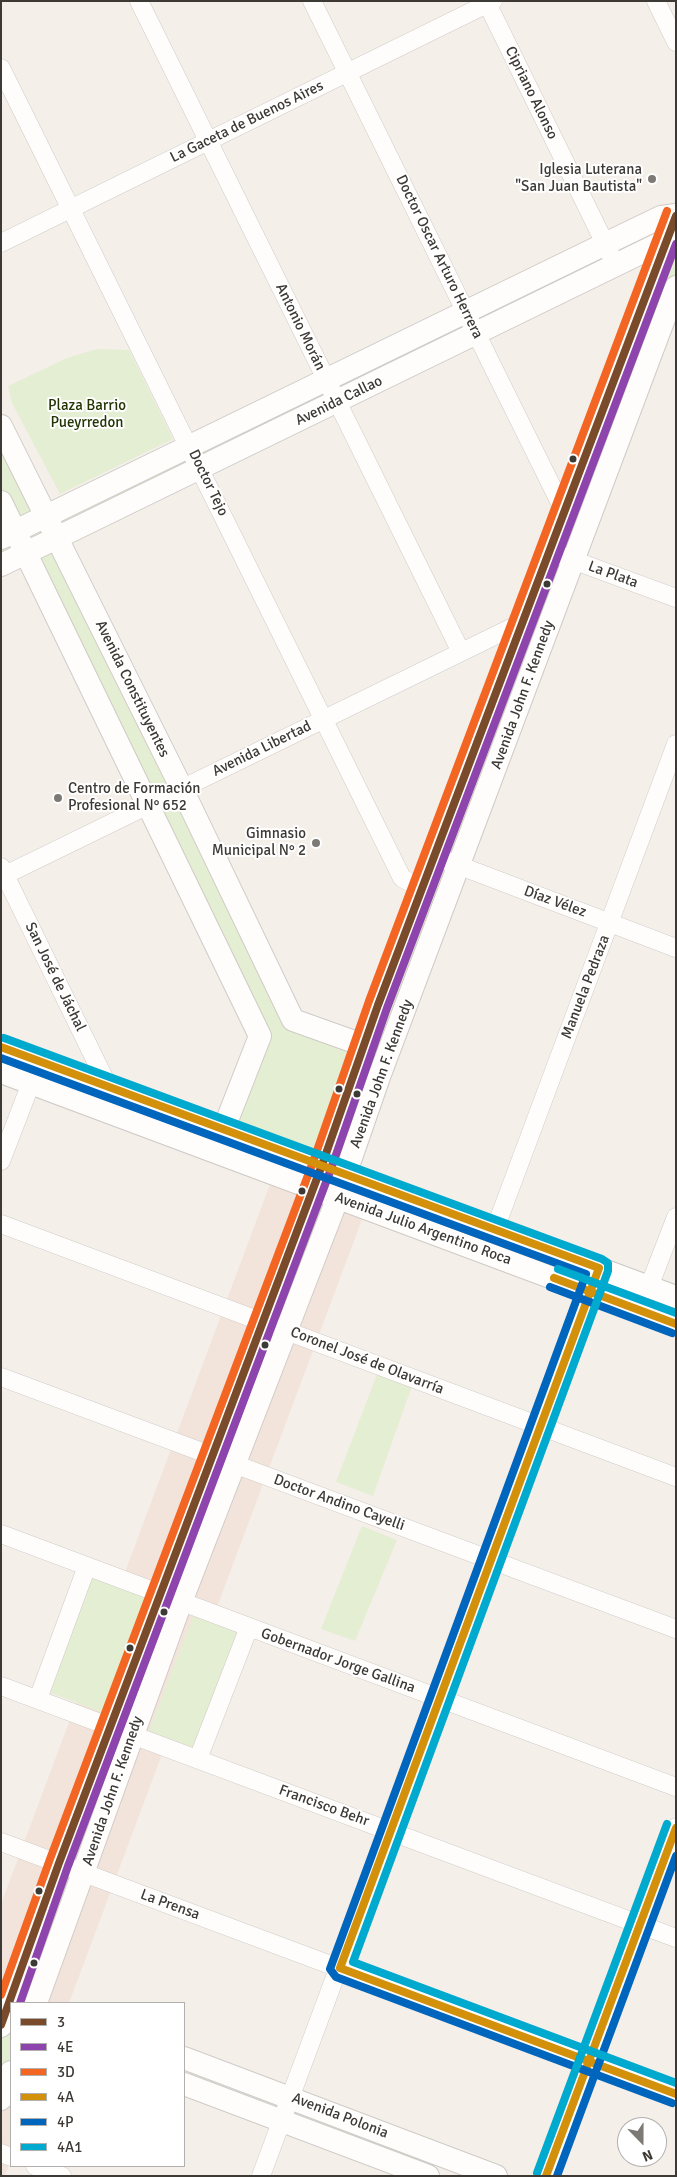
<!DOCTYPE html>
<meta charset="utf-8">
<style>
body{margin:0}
#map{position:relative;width:677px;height:2177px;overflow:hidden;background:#f5efea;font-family:Signika,sans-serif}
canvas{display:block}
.frame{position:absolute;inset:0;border:2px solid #3d3935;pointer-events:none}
.legend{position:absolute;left:10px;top:2002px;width:175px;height:165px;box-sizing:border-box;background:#fff;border:1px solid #b1b0ae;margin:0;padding:6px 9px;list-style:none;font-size:15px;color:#3d3935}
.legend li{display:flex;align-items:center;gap:10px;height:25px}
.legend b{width:25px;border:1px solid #b1b0ae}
.north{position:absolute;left:617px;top:2117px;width:50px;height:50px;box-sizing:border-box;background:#fff;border:1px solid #b1b0ae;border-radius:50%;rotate:158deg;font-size:14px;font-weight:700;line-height:20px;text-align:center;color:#3d3935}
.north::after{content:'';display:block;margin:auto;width:18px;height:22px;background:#7d7974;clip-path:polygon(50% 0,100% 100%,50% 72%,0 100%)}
</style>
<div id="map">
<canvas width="677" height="2177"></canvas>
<div class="frame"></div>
<ul class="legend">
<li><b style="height:6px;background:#7a4b2a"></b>3</li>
<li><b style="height:6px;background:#8e44ad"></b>4E</li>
<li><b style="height:6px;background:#f26522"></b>3D</li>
<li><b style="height:6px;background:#d2900b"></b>4A</li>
<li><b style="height:6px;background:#0065bd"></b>4P</li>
<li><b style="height:6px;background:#00a9ce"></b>4A1</li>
</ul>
<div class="north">N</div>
</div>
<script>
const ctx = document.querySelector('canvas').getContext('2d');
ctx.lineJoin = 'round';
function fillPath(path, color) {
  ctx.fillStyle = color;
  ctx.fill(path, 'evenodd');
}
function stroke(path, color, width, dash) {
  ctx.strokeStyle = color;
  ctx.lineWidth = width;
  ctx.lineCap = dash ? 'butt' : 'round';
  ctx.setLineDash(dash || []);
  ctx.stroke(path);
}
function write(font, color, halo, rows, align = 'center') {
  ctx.font = font + ' Signika,sans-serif';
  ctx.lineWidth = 4;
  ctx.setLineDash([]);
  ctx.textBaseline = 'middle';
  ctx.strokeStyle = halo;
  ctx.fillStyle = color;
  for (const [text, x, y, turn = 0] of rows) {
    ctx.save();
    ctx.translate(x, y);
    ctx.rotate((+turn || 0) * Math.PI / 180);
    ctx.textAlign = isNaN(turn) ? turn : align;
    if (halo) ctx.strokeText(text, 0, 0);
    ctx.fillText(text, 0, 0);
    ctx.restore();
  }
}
const commercial = new Path2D(`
 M 279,1160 L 370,1198 L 69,2003 L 11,2003 L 11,2159 L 5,2176 L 1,2176 L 1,1904 Z`);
const green = new Path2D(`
 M 676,215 L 676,287 L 39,2003 L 11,2003 L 11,2072 L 1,2099 L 1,1989 L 13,1993 L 322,1165 L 224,1128 L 260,1036 L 27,553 L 1,565 L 1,426 L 46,516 ZM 666,240 L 363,1045 L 293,1020 L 57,538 Z
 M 97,349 L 129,350 L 173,439 L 60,494 L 12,403 L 8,386 L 67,358 Z
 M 379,1369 L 413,1383 L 373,1496 L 336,1482 Z
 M 362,1526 L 397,1540 L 355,1641 L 321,1629 Z
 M 92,1576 L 148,1597 L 104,1713 L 48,1692 Z
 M 194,1614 L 238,1631 L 194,1748 L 149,1731 Z`);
const stream = new Path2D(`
 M 25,1068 L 117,1103
 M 252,1152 L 301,1171
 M 650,1299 L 676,1309`);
const minor = new Path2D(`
 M 139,1 L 461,652
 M 312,1 L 565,513
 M 486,1 L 616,266
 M 656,1 L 676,42
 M 1,68 L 402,878 L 422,889
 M 1,243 L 493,1
 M 551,552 L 676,598
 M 434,856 L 676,948
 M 1,867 L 109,1088
 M 1,877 L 523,622
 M 1,1161 L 31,1083
 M 1,1224 L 676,1477
 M 495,1229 L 676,744
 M 649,1287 L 676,1217
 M 1,1377 L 676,1629
 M 1,1534 L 676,1787
 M 1,1686 L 676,1938
 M 38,1699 L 87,1566
 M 198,1759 L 249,1627
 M 1,1842 L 676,2094
 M 1,2153 L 11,2157
 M 35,2166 L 62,2176
 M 261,2176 L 599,1268
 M 546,2176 L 676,1827`);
const major = new Path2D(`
 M 1,426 L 182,789 L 293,1020 L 363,1045
 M 1,502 L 260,1036 L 219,1141
 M 1,538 L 605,244 L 661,217 L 676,215
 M 1,565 L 667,240 L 675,243
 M 1,1047 L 676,1297
 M 1,1072 L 676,1324
 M 36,2003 L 181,1602 L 333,1210 L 379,1077 L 676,287
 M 1,2026 L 59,1863 L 322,1165 L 378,1005 L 676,215
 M 184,2058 L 496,2176
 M 184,2084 L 428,2176
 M 1,2099 L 11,2072`);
const bus1 = new Path2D(`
 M 1,2025 L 59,1863 L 322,1165 L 378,1005 L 676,216`);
const bus2 = new Path2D(`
 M 20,2003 L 68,1866 L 331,1169 L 387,1008 L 676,244`);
const bus3 = new Path2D(`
 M 1,1995 L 50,1859 L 313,1162 L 369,1001 L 667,211`);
const bus4 = new Path2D(`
 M 1,1047 L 599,1268 L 340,1968 L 676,2094
 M 554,1278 L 676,1324
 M 546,2176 L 676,1828`);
const bus5 = new Path2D(`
 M 1,1058 L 586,1274 L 330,1969 L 336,1977 L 672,2103
 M 550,1287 L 672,1333
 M 557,2176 L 676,1856`);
const bus6 = new Path2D(`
 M 4,1038 L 602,1259 L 608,1263 L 608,1271 L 353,1962 L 676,2083
 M 558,1269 L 676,1313
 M 537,2173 L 667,1824`);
const markers = [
 [652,179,5,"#7d7974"],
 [573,459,4.5,"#3d3935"],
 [547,584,4.5,"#3d3935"],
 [58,798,5,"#7d7974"],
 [316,843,5,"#7d7974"],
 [339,1089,4.5,"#3d3935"],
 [357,1094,4.5,"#3d3935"],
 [302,1191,4.5,"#3d3935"],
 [265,1345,4.5,"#3d3935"],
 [164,1612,4.5,"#3d3935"],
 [130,1648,4.5,"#3d3935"],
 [39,1891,4.5,"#3d3935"],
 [34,1963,4.5,"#3d3935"]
];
const streetNames = [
 ["Cipriano Alonso",531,93,64],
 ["La Gaceta de Buenos Aires",247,122,-26],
 ["Doctor Oscar Arturo Herrera",439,257,64],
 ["Antonio Morán",300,327,64],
 ["Avenida Callao",339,401,-26],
 ["Doctor Tejo",208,483,64],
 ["La Plata",613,575,20],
 ["Avenida Constituyentes",132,689,64],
 ["Avenida John F. Kennedy",523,695,-70],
 ["Avenida Libertad",262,749,-26],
 ["Díaz Vélez",555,902,20],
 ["San José de Jáchal",55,977,64],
 ["Manuela Pedraza",586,987,-69],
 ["Avenida John F. Kennedy",382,1074,-70],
 ["Avenida Julio Argentino Roca",423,1229,20],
 ["Coronel José de Olavarría",367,1361,21],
 ["Doctor Andino Cayelli",339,1503,20],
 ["Gobernador Jorge Gallina",338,1661,20],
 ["Avenida John F. Kennedy",113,1791,-71],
 ["Francisco Behr",324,1806,20],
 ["La Prensa",170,1905,20],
 ["Avenida Polonia",340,2116,21]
];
const poiNames = [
 ["Iglesia Luterana",642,170],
 ["\"San Juan Bautista\"",642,187],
 ["Centro de Formación",68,789,"left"],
 ["Profesional N° 652",68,806,"left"],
 ["Gimnasio",306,834],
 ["Municipal N° 2",306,851]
];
const parkNames = [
 ["Plaza Barrio",87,406],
 ["Pueyrredon",87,423]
];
fillPath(commercial, '#f3e4db');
fillPath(green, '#e4eed2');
stroke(stream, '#a9b9d6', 4);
stroke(minor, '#cfcbc6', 19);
stroke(major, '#cfcbc6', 24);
stroke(minor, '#fefdfc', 18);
stroke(major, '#fefdfc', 22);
stroke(bus1, '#7a4b2a', 8);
stroke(bus2, '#8e44ad', 8);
stroke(bus3, '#f26522', 8);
stroke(bus4, '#d2900b', 8);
stroke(bus5, '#0065bd', 8);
stroke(bus6, '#00a9ce', 8);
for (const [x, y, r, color] of markers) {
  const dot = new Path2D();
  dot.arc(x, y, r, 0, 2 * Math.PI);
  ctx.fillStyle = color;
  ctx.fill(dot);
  stroke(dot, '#fff', 2);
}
write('15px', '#3d3935', '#fff', streetNames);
write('15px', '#3d3935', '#fff', poiNames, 'right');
write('15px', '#213500', '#fff', parkNames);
</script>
